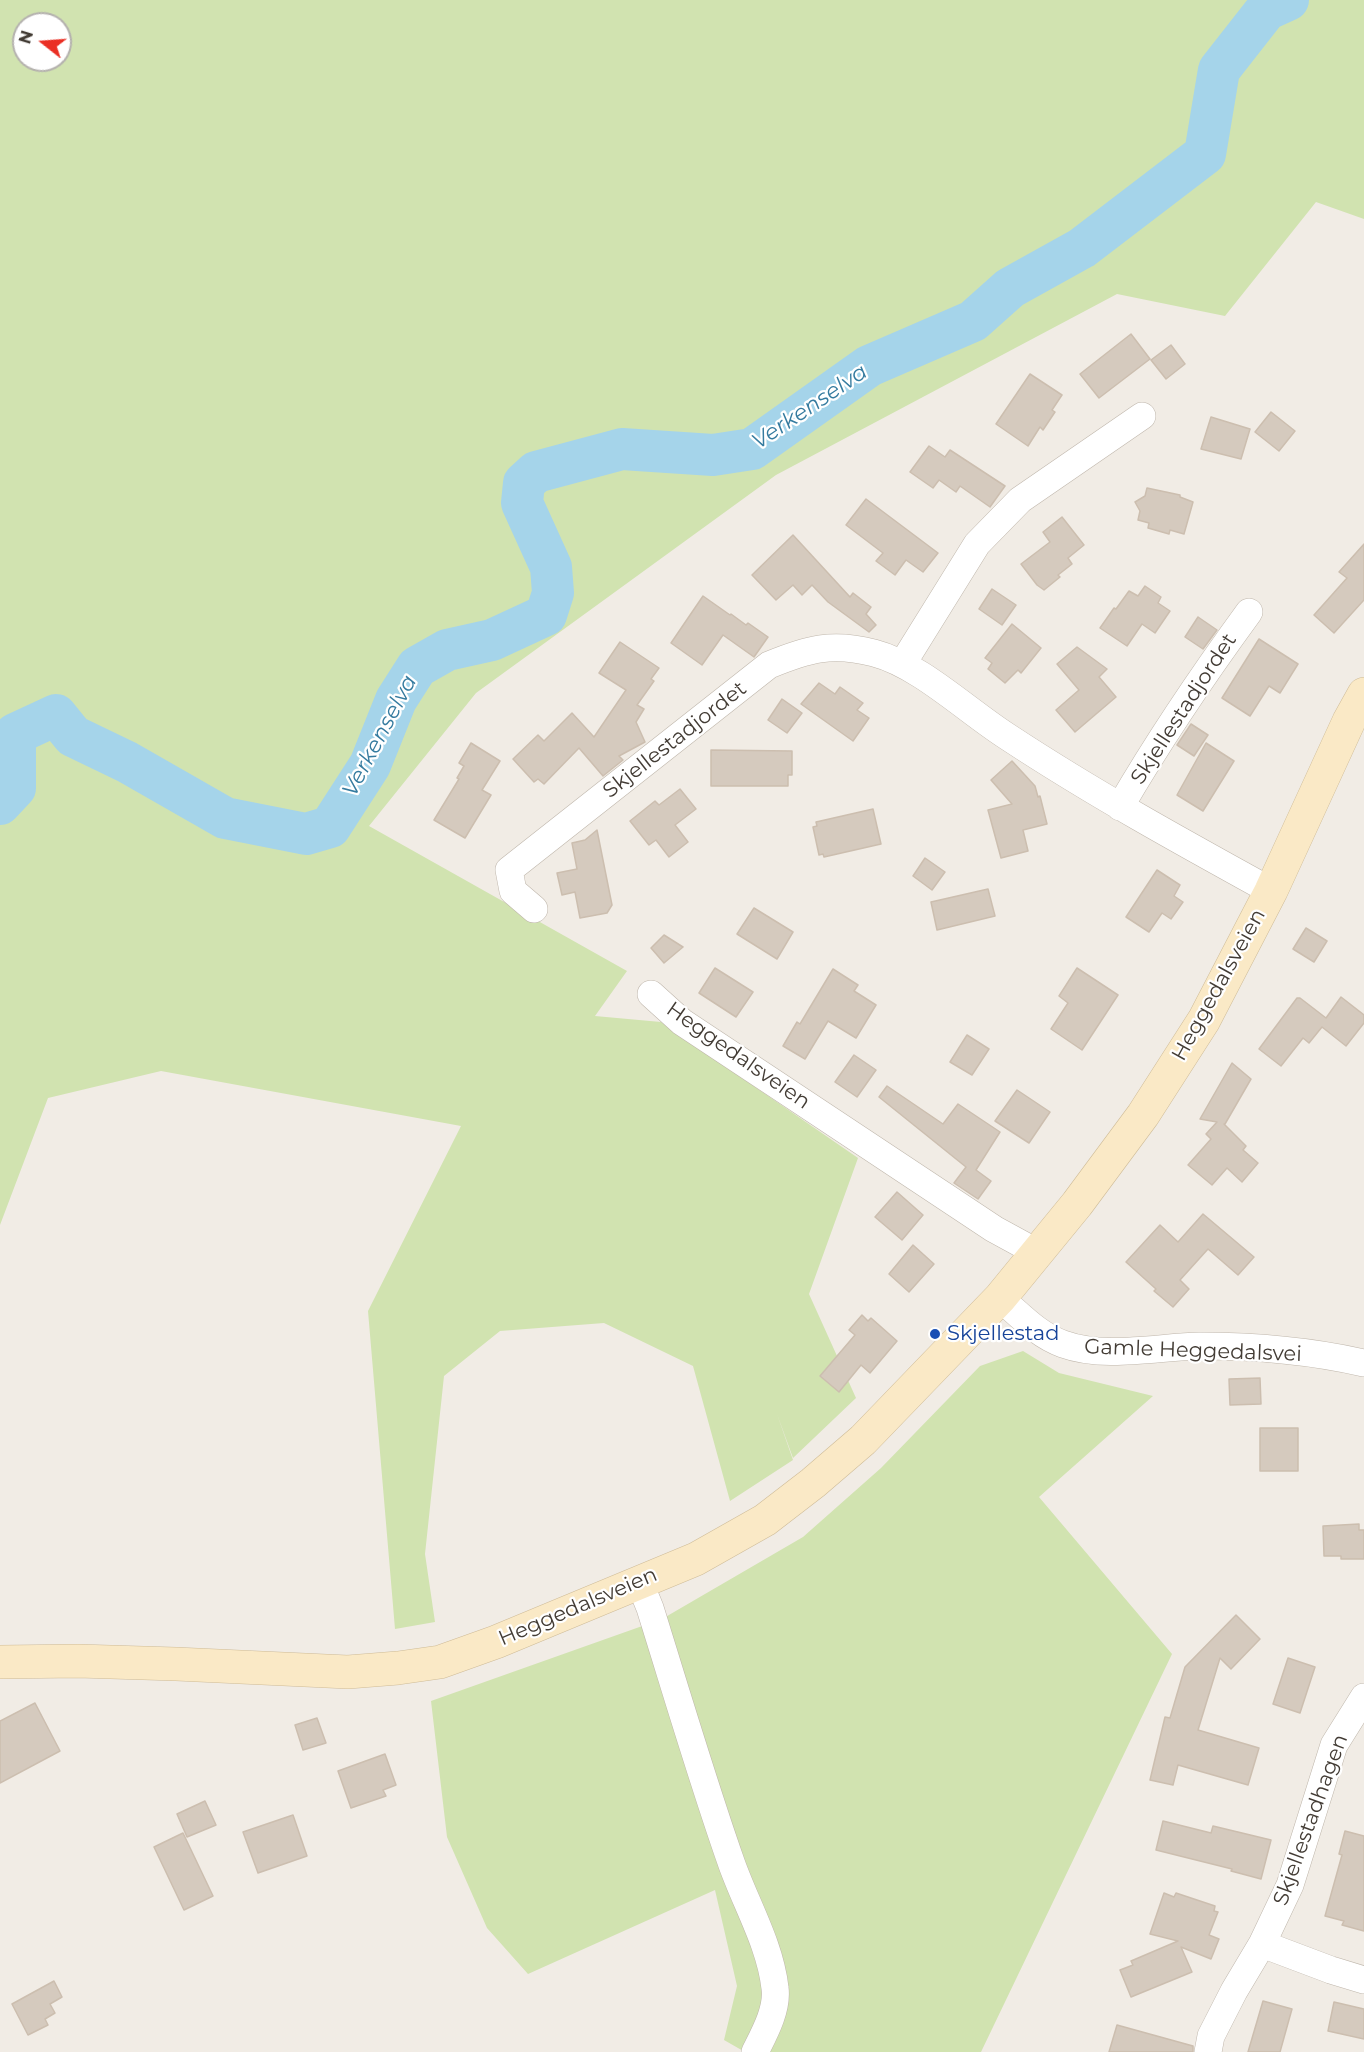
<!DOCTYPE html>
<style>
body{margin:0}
#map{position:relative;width:1364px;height:2052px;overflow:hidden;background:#f1ece5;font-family:Montserrat,sans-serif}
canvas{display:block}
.north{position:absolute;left:12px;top:12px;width:60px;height:60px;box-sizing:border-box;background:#fff;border:2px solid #b4b1ae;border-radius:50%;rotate:287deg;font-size:16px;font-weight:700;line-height:24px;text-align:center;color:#433c35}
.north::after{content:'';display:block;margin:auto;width:21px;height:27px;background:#ea2f24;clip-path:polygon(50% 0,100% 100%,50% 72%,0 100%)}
</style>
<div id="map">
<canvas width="1364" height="2052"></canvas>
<div class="north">N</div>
</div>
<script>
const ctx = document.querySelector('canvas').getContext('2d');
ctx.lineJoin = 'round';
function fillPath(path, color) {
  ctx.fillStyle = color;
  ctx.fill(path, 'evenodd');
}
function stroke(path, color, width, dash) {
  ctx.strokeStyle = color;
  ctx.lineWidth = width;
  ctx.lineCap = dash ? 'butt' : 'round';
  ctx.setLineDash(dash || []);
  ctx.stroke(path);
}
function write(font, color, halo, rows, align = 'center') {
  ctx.font = font + ' Montserrat,sans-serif';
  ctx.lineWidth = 4.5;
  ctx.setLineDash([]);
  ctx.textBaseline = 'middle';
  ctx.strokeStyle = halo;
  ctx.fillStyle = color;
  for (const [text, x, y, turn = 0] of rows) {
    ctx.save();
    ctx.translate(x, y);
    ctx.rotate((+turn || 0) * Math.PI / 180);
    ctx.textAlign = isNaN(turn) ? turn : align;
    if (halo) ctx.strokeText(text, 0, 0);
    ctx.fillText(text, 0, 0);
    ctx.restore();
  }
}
const green = new Path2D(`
 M 0,0 L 1364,0 L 1364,219 L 1316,202 L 1225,316 L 1117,294 L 776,475 L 476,693 L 369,826 L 627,971 L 595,1016 L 661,1022 L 858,1158 L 809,1294 L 856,1398 L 793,1458 L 777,1414 L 793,1460 L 730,1501 L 693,1366 L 604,1323 L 500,1331 L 444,1376 L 425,1554 L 435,1622 L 395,1629 L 368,1311 L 461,1126 L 161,1071 L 48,1098 L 0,1225 ZM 24,24 L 60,24 L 60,60 L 24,60 Z
 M 1023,1351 L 1059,1373 L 1153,1396 L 1039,1497 L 1172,1654 L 981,2052 L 745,2052 L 724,2040 L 737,1986 L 715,1890 L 528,1974 L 487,1928 L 447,1837 L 431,1701 L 662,1619 L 803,1537 L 881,1468 L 980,1366 Z`);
const river = new Path2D(`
 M 0,804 L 15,788 L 15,734 L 56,715 L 73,736 L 127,762 L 225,818 L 306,834 L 330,827 L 370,765 L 396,700 L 417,667 L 447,650 L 492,640 L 546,615 L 553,593 L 551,567 L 522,503 L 524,483 L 536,472 L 622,449 L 713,455 L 752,449 L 869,366 L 973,321 L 1010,288 L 1082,248 L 1205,154 L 1219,70 L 1266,10 L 1288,0`);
const building = new Path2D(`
 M 1131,334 L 1150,359 L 1099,398 L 1080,374 Z
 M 1171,345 L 1185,364 L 1166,379 L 1151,360 Z
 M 1030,374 L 1062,395 L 1052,410 L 1055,412 L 1043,430 L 1040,427 L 1028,446 L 996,424 Z
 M 1271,412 L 1295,431 L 1279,451 L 1255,432 Z
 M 1211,417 L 1250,429 L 1241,459 L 1201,449 Z
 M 929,446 L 945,457 L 950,450 L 1005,486 L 990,507 L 960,486 L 956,492 L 939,480 L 933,488 L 910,472 Z
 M 1147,488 L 1180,495 L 1180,497 L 1193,502 L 1184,534 L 1170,530 L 1169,534 L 1148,528 L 1149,523 L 1138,520 L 1140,511 L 1135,502 L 1145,496 Z
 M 866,499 L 938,553 L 923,572 L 906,560 L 895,575 L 876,561 L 883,553 L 846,525 Z
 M 1062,517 L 1084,545 L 1068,558 L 1072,564 L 1058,575 L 1060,577 L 1044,590 L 1037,585 L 1021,564 L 1050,542 L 1043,532 Z
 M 793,535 L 850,597 L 853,593 L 871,607 L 866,614 L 876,625 L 869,632 L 828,602 L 812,585 L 802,595 L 793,585 L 776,600 L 752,575 Z
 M 1364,544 L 1364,600 L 1334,633 L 1314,615 L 1347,578 L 1339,572 Z
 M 1145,586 L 1161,597 L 1158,603 L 1170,611 L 1155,633 L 1142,624 L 1127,646 L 1100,628 L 1114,608 L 1116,609 L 1129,591 L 1138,596 Z
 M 992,589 L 1016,605 L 1002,625 L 979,609 Z
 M 703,596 L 730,615 L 731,614 L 746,625 L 748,623 L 768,637 L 754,657 L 723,635 L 702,665 L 671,643 Z
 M 1198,617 L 1217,630 L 1203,649 L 1185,637 Z
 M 1012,624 L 1041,648 L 1021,673 L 1018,670 L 1005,683 L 988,669 L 992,663 L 985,658 Z
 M 1259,639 L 1298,664 L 1280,693 L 1269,686 L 1250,716 L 1222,698 Z
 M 620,642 L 659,668 L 651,679 L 654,681 L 637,705 L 644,709 L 636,722 L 645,742 L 619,756 L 623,760 L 603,776 L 579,748 L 544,784 L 538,779 L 534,782 L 513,759 L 538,735 L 544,741 L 572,713 L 594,737 L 626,690 L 599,673 Z
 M 1077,647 L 1107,669 L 1099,677 L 1116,697 L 1075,732 L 1056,710 L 1079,690 L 1057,664 Z
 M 819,683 L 835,694 L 840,687 L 863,703 L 857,710 L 869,718 L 853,741 L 801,704 Z
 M 782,699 L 802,713 L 787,733 L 768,720 Z
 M 1191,724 L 1208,735 L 1194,756 L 1177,745 Z
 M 471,743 L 500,761 L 482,790 L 491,795 L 465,838 L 434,820 L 459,779 L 457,778 L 464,766 L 459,763 Z
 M 1206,743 L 1234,761 L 1203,811 L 1177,795 Z
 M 711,750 L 792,751 L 792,775 L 788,775 L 788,786 L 711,786 Z
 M 1012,761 L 1035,786 L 1038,797 L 1040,796 L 1047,824 L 1023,830 L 1028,851 L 1001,858 L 988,810 L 1012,804 L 991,780 Z
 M 680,789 L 696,809 L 675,825 L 688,842 L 669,857 L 656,840 L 649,845 L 630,821 L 655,801 L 659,805 Z
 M 873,809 L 881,844 L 824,857 L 823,854 L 819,855 L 813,827 L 817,826 L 816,822 Z
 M 597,830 L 612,905 L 607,913 L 580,918 L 575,892 L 562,895 L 557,873 L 577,869 L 572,843 L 585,840 Z
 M 925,858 L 945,872 L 932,890 L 913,876 Z
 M 1157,870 L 1180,885 L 1174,896 L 1183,902 L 1171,919 L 1162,913 L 1149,932 L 1126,917 Z
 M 988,889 L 995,916 L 937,930 L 931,902 Z
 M 754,908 L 793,932 L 777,959 L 737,934 Z
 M 1306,928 L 1327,941 L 1314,962 L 1293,949 Z
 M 664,935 L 683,947 L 664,963 L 651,948 Z
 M 715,968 L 753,992 L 736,1017 L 699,993 Z
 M 1077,968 L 1118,995 L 1082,1050 L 1051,1029 L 1068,1003 L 1059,996 Z
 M 833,969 L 858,985 L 854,991 L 876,1005 L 856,1038 L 828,1021 L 805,1059 L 783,1046 L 797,1022 L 800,1024 Z
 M 1341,997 L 1364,1015 L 1364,1023 L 1346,1046 L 1322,1027 L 1309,1043 L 1303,1038 L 1281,1066 L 1259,1049 L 1297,998 L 1300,998 L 1326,1018 Z
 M 967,1035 L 989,1049 L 972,1075 L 950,1062 Z
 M 854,1055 L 876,1070 L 857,1097 L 835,1082 Z
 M 1232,1063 L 1251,1079 L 1225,1124 L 1224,1124 L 1246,1146 L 1243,1150 L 1258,1163 L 1242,1182 L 1227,1168 L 1212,1185 L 1188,1165 L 1211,1139 L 1206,1134 L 1217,1122 L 1200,1119 Z
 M 887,1086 L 943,1124 L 958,1104 L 1000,1132 L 976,1170 L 991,1181 L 978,1199 L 954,1183 L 966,1167 L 879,1097 Z
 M 1017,1090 L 1050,1112 L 1029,1143 L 995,1121 Z
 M 897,1192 L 923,1215 L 902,1240 L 875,1217 Z
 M 1203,1214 L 1254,1257 L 1238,1275 L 1208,1249 L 1180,1280 L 1189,1289 L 1173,1307 L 1154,1291 L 1156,1289 L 1126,1262 L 1160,1225 L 1178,1242 Z
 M 913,1245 L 934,1264 L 909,1292 L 889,1274 Z
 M 862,1315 L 868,1321 L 871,1318 L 897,1341 L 870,1373 L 861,1365 L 839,1392 L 820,1376 L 855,1335 L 849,1330 Z
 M 1260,1378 L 1261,1404 L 1230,1405 L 1229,1379 Z
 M 1260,1428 L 1298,1428 L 1298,1471 L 1260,1471 Z
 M 1359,1524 L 1359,1530 L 1364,1530 L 1364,1559 L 1341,1559 L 1341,1556 L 1324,1556 L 1323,1526 Z
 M 1236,1615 L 1260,1639 L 1231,1669 L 1220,1658 L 1198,1730 L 1259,1748 L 1248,1785 L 1178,1765 L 1173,1785 L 1150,1780 L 1165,1717 L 1170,1718 L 1185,1667 Z
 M 1288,1658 L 1315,1667 L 1300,1713 L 1273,1704 Z
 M 35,1703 L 60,1751 L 0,1783 L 0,1721 Z
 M 317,1718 L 326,1743 L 303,1750 L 295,1725 Z
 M 385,1754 L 396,1785 L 383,1790 L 386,1796 L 351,1808 L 338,1771 Z
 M 205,1801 L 216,1825 L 187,1837 L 177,1814 Z
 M 293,1815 L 307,1856 L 258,1873 L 243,1832 Z
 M 1163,1821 L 1211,1833 L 1213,1826 L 1271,1840 L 1261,1879 L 1231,1871 L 1232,1869 L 1156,1850 Z
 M 1345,1831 L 1364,1836 L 1364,1931 L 1342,1925 L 1344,1921 L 1325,1916 L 1342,1855 L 1339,1854 Z
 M 183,1833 L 213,1896 L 184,1910 L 154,1847 Z
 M 1164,1893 L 1174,1897 L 1176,1893 L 1215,1906 L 1214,1911 L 1218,1912 L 1209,1935 L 1219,1939 L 1211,1959 L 1181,1947 L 1192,1972 L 1131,1997 L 1120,1970 L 1133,1965 L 1131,1961 L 1178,1941 L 1150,1934 Z
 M 54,1981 L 62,1997 L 50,2004 L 55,2013 L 45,2019 L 48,2025 L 28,2035 L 12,2004 Z
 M 1263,2001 L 1292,2009 L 1280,2052 L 1248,2052 Z
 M 1334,2002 L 1364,2009 L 1364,2039 L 1328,2031 Z
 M 1117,2025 L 1193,2046 L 1193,2052 L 1109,2052 Z`);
const minor = new Path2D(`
 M 903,663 L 977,544 L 1020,500 L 1142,416
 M 1120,807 C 1159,740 1203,675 1249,612
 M 534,909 L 513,891 L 509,870 L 769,665 C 808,649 832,642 874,653 C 920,665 967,711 1008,737 C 1093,793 1182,842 1271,891
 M 651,994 L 682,1022 L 994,1229 L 1038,1253
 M 1000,1298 C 1020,1315 1038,1335 1063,1344 C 1104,1359 1157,1347 1200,1346 C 1255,1346 1311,1351 1364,1363
 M 639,1581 L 650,1608 C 676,1691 701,1776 730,1859 C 744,1901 770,1943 775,1988 C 778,2009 764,2034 755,2052
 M 1262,1944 L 1331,1970 L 1364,1980
 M 1208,2052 L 1211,2036 L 1234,1991 L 1262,1944 L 1290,1885 L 1334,1745 L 1364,1697`);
const secondary = new Path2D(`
 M 0,1662 L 78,1661 L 176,1664 L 348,1672 L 398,1668 L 440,1662 L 496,1642 L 696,1559 L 765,1520 L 813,1483 L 863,1440 L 1000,1298 L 1077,1204 L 1143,1115 L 1204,1020 L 1271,891 L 1349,721 L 1364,694`);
const markers = [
 [935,1334,6,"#1a4fb4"]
];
const streetNames = [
 ["Skjellestadjordet",1184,709,-57],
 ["Skjellestadjordet",675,740,-38],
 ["Heggedalsveien",1219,985,-61],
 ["Heggedalsveien",738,1056,35],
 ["Gamle Heggedalsvei",1193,1351,2],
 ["Heggedalsveien",578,1607,-23],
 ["Skjellestadhagen",1311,1820,-70]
];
const transitNames = [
 ["Skjellestad",947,1334]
];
const waterNames = [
 ["Verkenselva",810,407,-34],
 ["Verkenselva",380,736,-62]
];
fillPath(green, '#d1e3b0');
stroke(river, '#a5d4ea', 42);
fillPath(building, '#d5cabe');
stroke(building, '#ccbeaf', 1.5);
stroke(minor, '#bfb6ab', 28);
stroke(secondary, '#cebb97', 34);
stroke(minor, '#fff', 27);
stroke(secondary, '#fae9c6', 33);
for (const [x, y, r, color] of markers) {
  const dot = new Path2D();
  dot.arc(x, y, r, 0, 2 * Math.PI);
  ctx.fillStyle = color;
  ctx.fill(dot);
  stroke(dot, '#fff', 2);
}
write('21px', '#433c35', '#fff', streetNames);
write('21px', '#164399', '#fff', transitNames, 'left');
write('italic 22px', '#357b9f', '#fff', waterNames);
</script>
